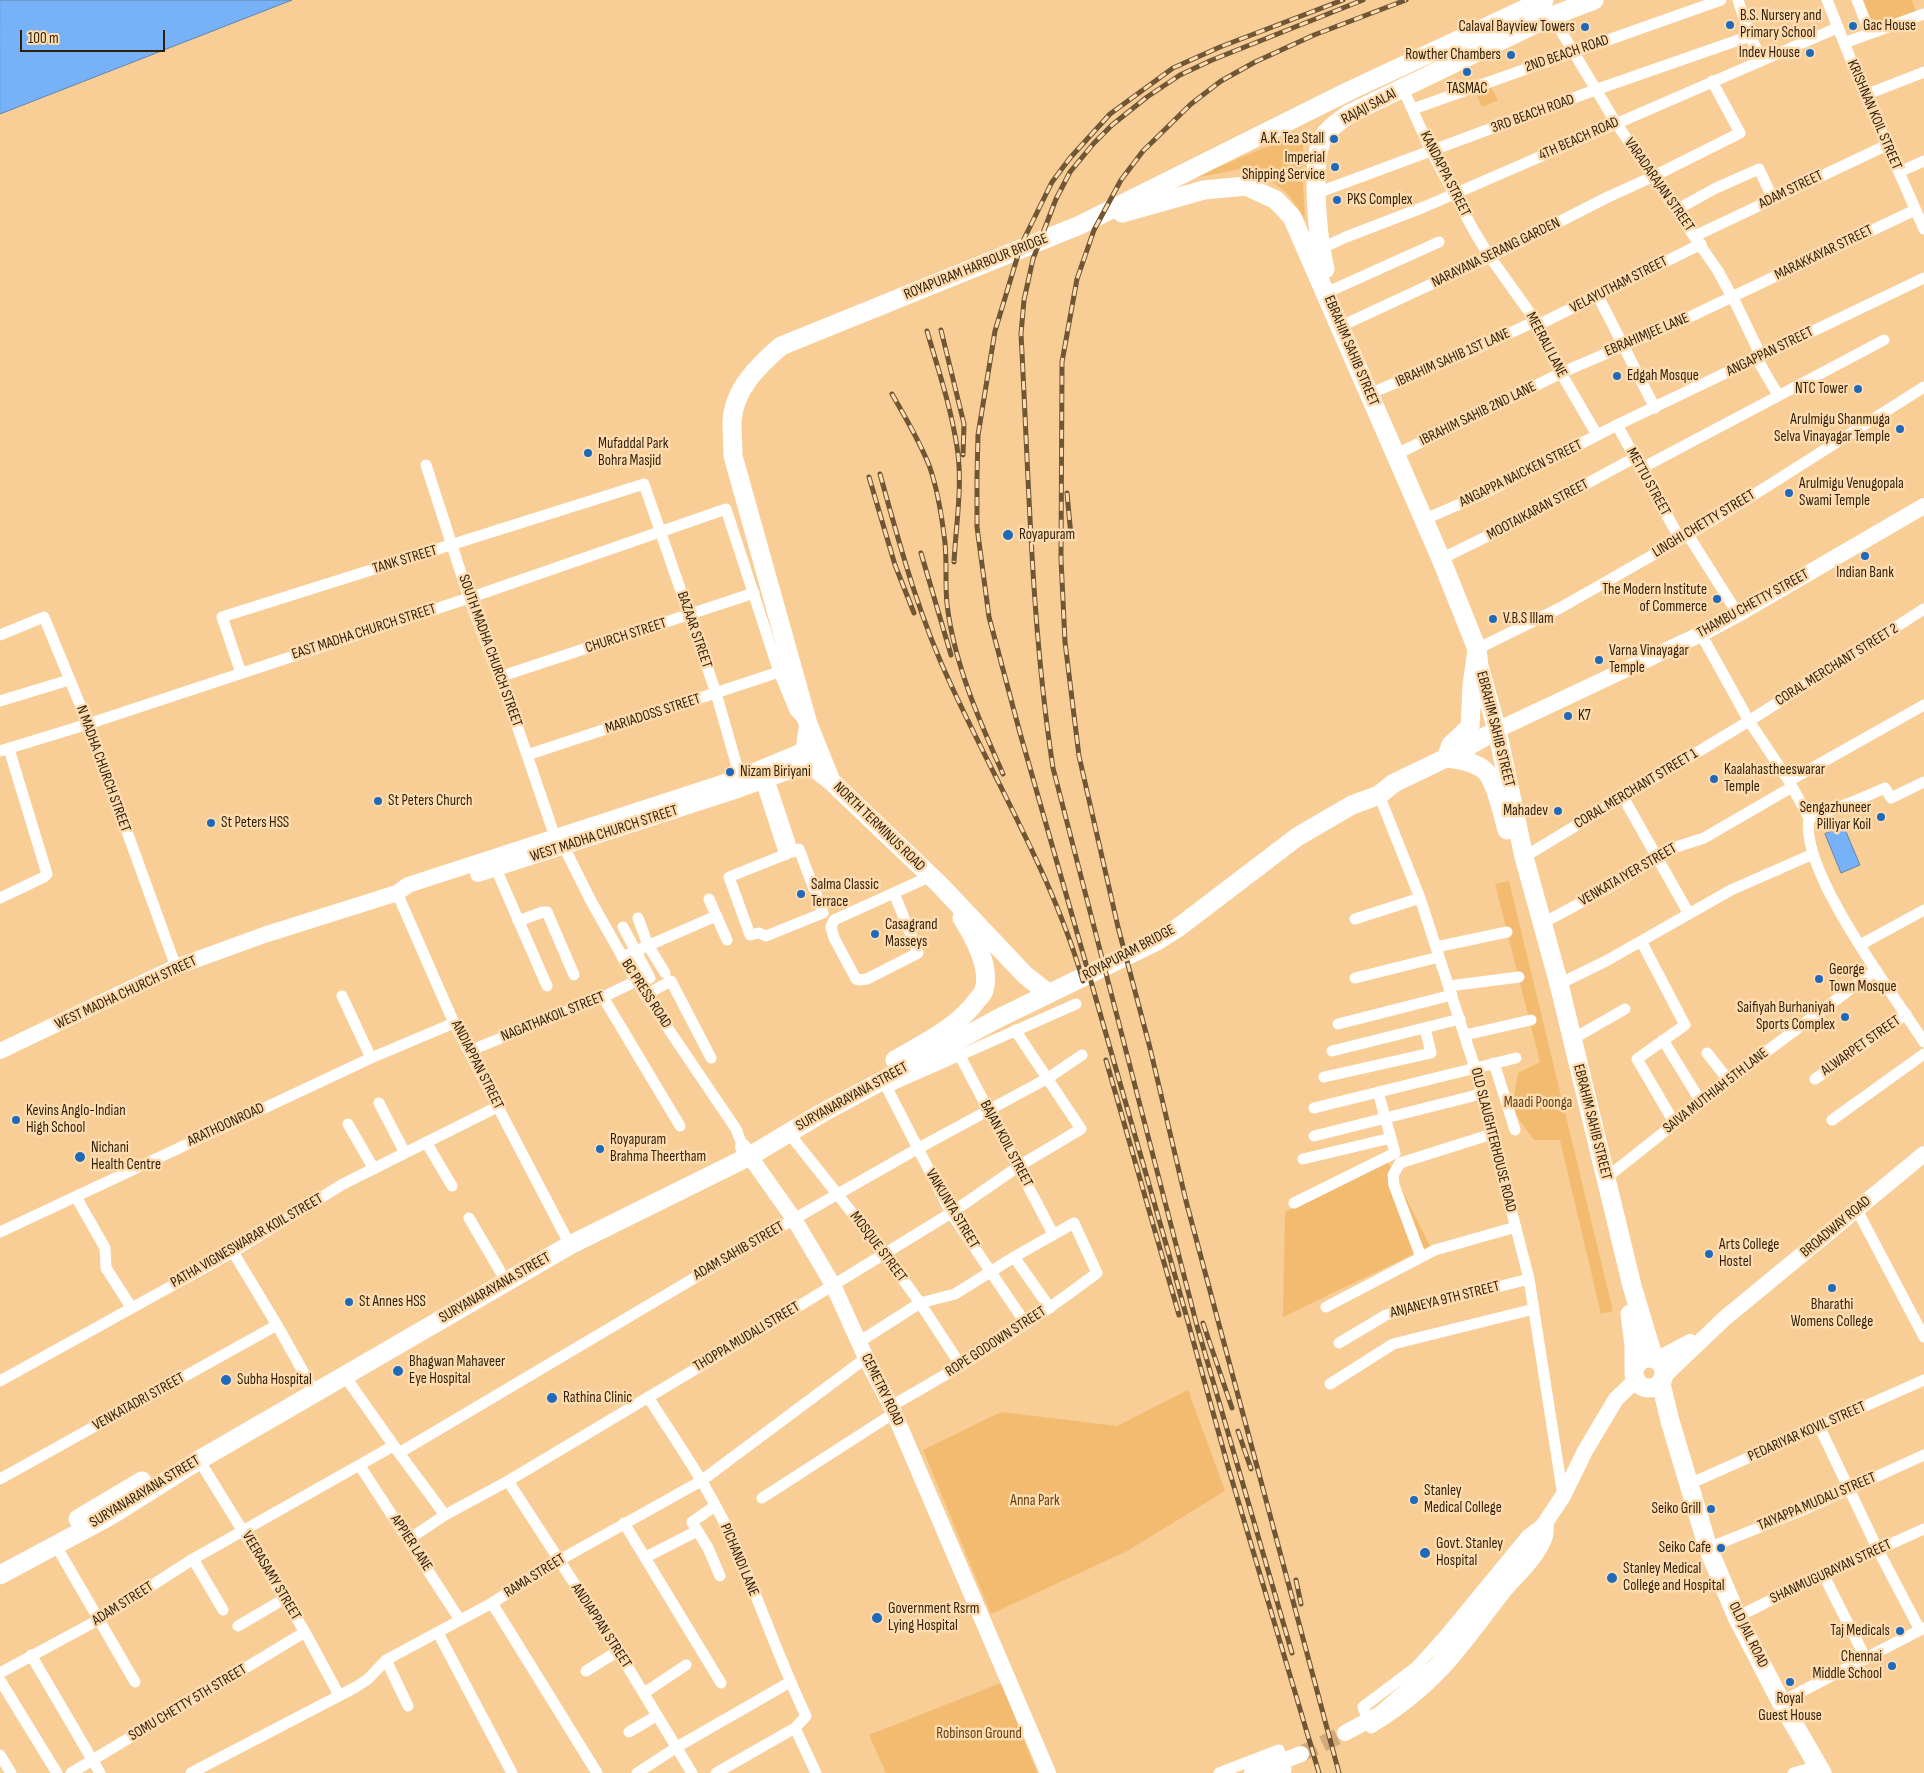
<!DOCTYPE html>
<style>
body{margin:0}
#map{position:relative;width:1924px;height:1773px;overflow:hidden;background:#f8cd96;font-family:"Sofia Sans Condensed",sans-serif}
canvas{display:block}
.scale{position:absolute;left:20px;top:30px;width:145px;height:22px;box-sizing:border-box;border:2px solid #2f1f08;border-top:0;padding-left:6px;font-size:15px;line-height:18px;white-space:nowrap;color:#2f1f08;-webkit-text-stroke:4px #fedcb0;paint-order:stroke}
</style>
<div id="map">
<canvas width="1924" height="1773"></canvas>
<div class="scale">100 m</div>
</div>
<script>
const ctx = document.querySelector('canvas').getContext('2d');
ctx.lineJoin = 'round';
function fillPath(path, color) {
  ctx.fillStyle = color;
  ctx.fill(path, 'evenodd');
}
function stroke(path, color, width, dash) {
  ctx.strokeStyle = color;
  ctx.lineWidth = width;
  ctx.lineCap = dash ? 'butt' : 'round';
  ctx.setLineDash(dash || []);
  ctx.stroke(path);
}
function write(font, color, halo, rows, align = 'center') {
  ctx.font = font + ' "Sofia Sans Condensed",sans-serif';
  ctx.lineWidth = 5;
  ctx.setLineDash([]);
  ctx.textBaseline = 'middle';
  ctx.strokeStyle = halo;
  ctx.fillStyle = color;
  for (const [text, x, y, turn = 0] of rows) {
    ctx.save();
    ctx.translate(x, y);
    ctx.rotate((+turn || 0) * Math.PI / 180);
    ctx.textAlign = isNaN(turn) ? turn : align;
    if (halo) ctx.strokeText(text, 0, 0);
    ctx.fillText(text, 0, 0);
    ctx.restore();
  }
}
const green = new Path2D(`
 M 1860,0 L 1912,0 L 1917,14 L 1873,30 Z
 M 1489,84 L 1498,100 L 1482,107 L 1474,90 Z
 M 1296,135 L 1303,144 L 1302,168 L 1305,219 L 1288,194 L 1266,177 L 1241,169 L 1189,179 Z
 M 1509,881 L 1613,1311 L 1601,1314 L 1560,1140 L 1534,1140 L 1512,1110 L 1518,1073 L 1540,1062 L 1495,884 Z
 M 1388,1162 L 1430,1246 L 1283,1317 L 1285,1212 Z
 M 1188,1390 L 1225,1491 L 1127,1551 L 991,1614 L 923,1450 L 1001,1412 L 1117,1426 Z
 M 1001,1683 L 1037,1773 L 886,1773 L 869,1735 Z`);
const water = new Path2D(`
 M 0,0 L 292,0 L 0,114 Z
 M 1844,827 L 1860,865 L 1841,873 L 1825,834 Z`);
const secondaryTunnel = new Path2D(`
 M 1301,1754 L 1345,1733`);
const street = new Path2D(`
 M 1738,0 L 1750,36 L 1762,60
 M 1827,0 L 1865,95 L 1924,229
 M 1857,0 L 1870,33
 M 1552,16 L 1616,123 L 1718,271 L 1736,304 L 1761,356
 M 1844,43 L 1924,14
 M 1403,89 L 1431,151 L 1474,231 L 1490,257 L 1535,320 L 1561,373 L 1597,435
 M 1865,95 L 1924,72
 M 1413,109 L 1721,0
 M 1899,172 L 1924,161
 M 1317,193 L 1595,90 L 1750,36
 M 1676,210 L 1716,188 L 1759,169 L 1773,199
 M 1695,236 L 1887,145
 M 1320,249 L 1346,237 L 1424,207 L 1837,28
 M 1330,291 L 1439,242
 M 1598,296 L 1655,408
 M 1538,325 L 1701,244
 M 1339,327 L 1490,257 L 1608,197 L 1652,177 L 1740,133 L 1712,81
 M 1757,359 L 1778,395
 M 1369,394 L 1469,352 L 1536,321
 M 1617,425 L 1680,539
 M 1395,455 L 1561,373 L 1679,322 L 1915,210
 M 426,465 L 469,598 L 512,711 L 555,837 L 564,847 L 591,901 L 636,981 L 736,1129 L 743,1147
 M 1640,469 L 1884,340
 M 1423,520 L 1483,494 L 1617,425 L 1924,278
 M 1688,535 L 1738,614
 M 1441,559 L 1514,523 L 1634,458
 M 1701,634 L 1749,721 L 1789,781 L 1809,818 C 1799,871 1894,995 1924,1042
 M 0,635 L 44,617 L 88,724 L 176,967
 M 1477,649 L 1560,608 L 1688,535 L 1744,501 L 1924,387
 M 241,673 L 222,617 L 644,484 L 716,693 L 740,777
 M 499,677 L 754,593
 M 0,701 L 69,680
 M 0,751 L 88,724 L 469,598 L 726,509 L 779,672 L 795,711 L 803,719
 M 527,755 L 779,672
 M 769,780 L 793,852
 M 761,781 L 785,855
 M 1789,781 L 1924,705
 M 1379,795 L 1420,898 L 1475,1068 L 1529,1279 L 1563,1496
 M 1623,797 L 1689,914
 M 1809,818 L 1850,803 L 1885,788 L 1891,798 L 1924,782
 M 799,849 L 823,913 L 766,936 L 759,933 L 750,935 L 729,877 Z
 M 1524,857 L 1749,721 L 1924,609
 M 493,862 L 547,986
 M 397,893 L 454,1023 L 570,1245
 M 894,893 L 918,953 L 867,979 L 859,980 L 856,979 L 834,938 L 831,927 L 834,920 L 931,876
 M 0,898 L 44,877 L 47,874 L 9,749
 M 709,899 L 727,940
 M 638,918 L 648,945 L 665,973
 M 1355,919 L 1420,898
 M 518,921 L 543,912 L 547,912 L 574,975
 M 1543,923 L 1608,888 L 1673,848 L 1704,838 L 1792,787
 M 623,927 L 650,978
 M 1641,941 L 1685,1025 L 1637,1059 L 1675,1124
 M 1860,945 L 1924,910
 M 1436,947 L 1507,932
 M 622,957 L 716,916
 M 1355,978 L 1439,957
 M 1559,984 L 1606,961 L 1731,890 L 1813,854
 M 1449,986 L 1519,977
 M 645,995 L 671,981 L 711,1058
 M 342,996 L 371,1058
 M 603,997 L 680,1126
 M 1338,1024 L 1452,995
 M 1465,1035 L 1531,1020
 M 1571,1040 L 1625,1009
 M 1663,1040 L 1701,1102
 M 469,1051 L 603,997 L 636,981
 M 1332,1051 L 1460,1019
 M 1707,1053 L 1729,1081
 M 959,1054 L 1053,1234
 M 1494,1063 L 1515,1130
 M 1324,1077 L 1431,1053 L 1425,1028
 M 1815,1079 L 1906,1014
 M 890,1086 L 1076,1004
 M 887,1088 L 951,1213 L 1026,1324
 M 379,1103 L 405,1153
 M 1314,1108 L 1516,1058
 M 1832,1120 L 1924,1054
 M 348,1124 L 374,1169
 M 788,1132 L 884,1253 L 920,1303 L 961,1366
 M 1314,1136 L 1481,1094
 M 426,1142 L 452,1186
 M 1303,1159 L 1391,1138
 M 1606,1178 L 1755,1060 L 1876,970
 M 76,1197 L 105,1248 L 106,1268 L 131,1307
 M 1294,1203 L 1395,1153 L 1378,1092
 M 1857,1210 L 1924,1337
 M 469,1218 L 500,1271
 M 0,1232 L 371,1058 L 454,1023
 M 233,1252 L 277,1325 L 310,1384
 M 1014,1257 L 1050,1308
 M 1421,1257 L 1394,1185 L 1393,1175 L 1400,1163 L 1492,1134
 M 1326,1307 L 1435,1250 L 1516,1227
 M 859,1342 L 920,1303 L 955,1294 L 1014,1257 L 1074,1223 L 1097,1273 C 1032,1322 963,1366 891,1406
 M 1339,1343 L 1386,1315 L 1529,1279
 M 344,1375 L 399,1453 L 445,1515
 M 0,1381 L 233,1252 L 343,1184 L 497,1107
 M 1330,1384 L 1393,1344 L 1534,1309
 M 648,1397 C 674,1438 703,1479 725,1524 C 755,1587 776,1653 806,1716 L 795,1728 L 716,1773
 M 1819,1426 L 1878,1550 L 1920,1630
 M 399,1453 L 794,1219 L 917,1149 L 1048,1078 L 1082,1055
 M 199,1460 L 305,1632 L 339,1695
 M 360,1466 L 460,1620
 M 0,1479 L 277,1325
 M 508,1481 L 618,1651 L 692,1773
 M 1689,1484 L 1924,1380
 M 762,1498 L 894,1413
 M 715,1506 L 692,1522 L 708,1548 L 720,1576
 M 1548,1519 C 1548,1524 1549,1532 1547,1538 C 1540,1558 1520,1576 1506,1592 C 1491,1611 1477,1631 1462,1649 C 1437,1681 1406,1707 1371,1728 L 1363,1707 L 1416,1667 L 1444,1636 L 1527,1535 Z
 M 624,1523 L 721,1683
 M 409,1539 L 445,1515 L 508,1481 L 714,1358 L 951,1213 L 1019,1166 L 1081,1129 L 1015,1030
 M 55,1544 L 135,1682
 M 1708,1548 L 1803,1510 L 1924,1455
 M 646,1557 L 697,1531
 M 193,1559 L 223,1610
 M 1823,1574 L 1866,1659
 M 492,1603 L 597,1773
 M 1737,1617 L 1823,1574 L 1924,1529
 M 238,1626 L 284,1599
 M 438,1633 L 512,1773
 M 31,1655 L 100,1773
 M 386,1660 L 408,1706
 M 586,1671 L 618,1651
 M 0,1673 L 98,1620 L 193,1559 L 393,1446
 M 0,1680 L 57,1773
 M 644,1693 L 686,1665
 M 1781,1702 L 1924,1628
 M 795,1728 L 816,1773
 M 629,1732 L 656,1716
 M 0,1755 L 11,1773
 M 71,1773 L 305,1632
 M 191,1773 L 356,1687 L 368,1679 L 386,1660 L 492,1603 L 558,1561 L 701,1481 L 866,1358
 M 637,1773 L 677,1747 L 790,1682
 M 1219,1773 L 1279,1750 L 1286,1770 L 1279,1773
 M 1793,1773 L 1818,1766`);
const secondary = new Path2D(`
 M 1497,730 L 1701,634 L 1738,614 L 1924,506
 M 478,874 L 732,792 L 809,764
 M 0,1051 L 176,967 L 264,935 L 397,893 L 408,885 L 740,777 L 805,750
 M 743,1147 L 794,1219 L 833,1285 L 866,1358 L 891,1406 L 1048,1773
 M 1656,1360 L 1690,1342
 M 1664,1376 L 1725,1318 L 1924,1154
 M 1345,1733 L 1380,1714 L 1436,1666 L 1525,1553 L 1563,1496 L 1585,1451 L 1616,1399 L 1636,1380
 M 1252,1773 L 1301,1754`);
const primary = new Path2D(`
 M 1122,213 L 1204,190 L 1246,186 L 1276,200 L 1292,217 L 1441,559 L 1477,649 L 1479,666 L 1497,730 L 1524,857 L 1559,984 L 1632,1286 L 1654,1359
 M 1325,269 C 1318,241 1311,169 1321,142 C 1325,130 1339,122 1349,114 L 1552,16 L 1594,0
 M 808,729 C 803,760 805,761 830,780
 M 1449,757 L 1497,730
 M 1446,758 C 1458,759 1473,762 1483,769 C 1496,778 1502,814 1507,830
 M 1049,994 L 1025,975 L 939,884 L 831,781 L 808,724 L 733,456 C 733,445 732,432 732,421 C 734,389 758,366 781,346 L 1080,225 L 1351,90 L 1544,0
 M 895,1060 C 924,1043 957,1028 978,999 C 980,997 983,993 984,990 C 991,967 974,937 962,918
 M 1630,1314 L 1634,1345 L 1634,1370
 M1634 1373a15 15 0 1 1 30 0a15 15 0 1 1-30 0Z
 M 1661,1384 L 1670,1421 L 1708,1548 L 1737,1617 L 1781,1702 L 1822,1773
 M 78,1519 L 142,1481
 M 0,1575 L 110,1516 L 199,1460 L 570,1245 L 750,1156 L 822,1113 L 999,1018 L 1157,941 L 1179,927 L 1297,837 L 1352,805 L 1379,795 L 1394,783 L 1446,758 L 1451,745 L 1470,727 L 1472,686 L 1477,649`);
const rail = new Path2D(`
 M 941,330 L 964,424 L 963,455
 M 927,331 C 938,369 951,407 957,447 C 963,484 956,524 954,562
 M 892,394 C 905,417 919,440 929,465 C 938,490 942,517 945,543 C 947,563 945,584 947,604 C 954,663 979,720 1003,774
 M 880,474 C 900,546 919,617 951,685 C 996,783 1053,877 1083,981
 M 869,477 L 895,565 L 914,613
 M 1067,493 L 1071,536
 M 921,553 L 951,655
 M 1106,1060 L 1179,1315
 M 1203,1323 L 1232,1408
 M 1238,1431 L 1251,1469
 M 1296,1580 L 1301,1604
 M 1292,1653 L 1197,1326 L 1053,768 C 1031,624 1029,479 1021,334 L 1024,300 L 1033,259 L 1056,199 L 1070,172 L 1094,143 L 1112,125 L 1147,97 L 1180,75 L 1212,60 L 1363,0
 M 1319,1773 L 1229,1470 L 1178,1286 L 1020,733 L 989,617 L 977,527 L 977,477 L 978,435 L 995,331 L 1021,245 L 1052,182 L 1070,158 L 1110,114 L 1173,68 L 1220,47 L 1343,0
 M 1339,1773 L 1186,1201 L 1150,1048 L 1118,927 L 1079,756 L 1065,642 L 1061,559 L 1062,362 L 1077,279 L 1094,230 L 1121,180 L 1143,151 L 1191,104 L 1221,81 L 1255,62 L 1314,35 L 1406,0`);
const markers = [
 [1730,25,5,"#1e69b9"],
 [1853,26,5,"#1e69b9"],
 [1585,27,5,"#1e69b9"],
 [1810,53,5,"#1e69b9"],
 [1511,55,5,"#1e69b9"],
 [1467,72,5,"#1e69b9"],
 [1334,139,5,"#1e69b9"],
 [1335,167,5,"#1e69b9"],
 [1337,200,5,"#1e69b9"],
 [1617,376,5,"#1e69b9"],
 [1858,389,5,"#1e69b9"],
 [1900,429,5,"#1e69b9"],
 [588,453,5,"#1e69b9"],
 [1789,493,5,"#1e69b9"],
 [1008,535,6,"#1e69b9"],
 [1865,556,5,"#1e69b9"],
 [1717,599,5,"#1e69b9"],
 [1493,619,5,"#1e69b9"],
 [1599,660,5,"#1e69b9"],
 [1568,716,5,"#1e69b9"],
 [730,772,5,"#1e69b9"],
 [1714,779,5,"#1e69b9"],
 [378,801,5,"#1e69b9"],
 [1558,811,5,"#1e69b9"],
 [1881,817,5,"#1e69b9"],
 [211,823,5,"#1e69b9"],
 [801,894,5,"#1e69b9"],
 [875,934,5,"#1e69b9"],
 [1819,979,5,"#1e69b9"],
 [1845,1017,5,"#1e69b9"],
 [16,1120,5,"#1e69b9"],
 [600,1149,5,"#1e69b9"],
 [80,1157,6,"#1e69b9"],
 [1709,1254,5,"#1e69b9"],
 [1832,1288,5,"#1e69b9"],
 [349,1302,5,"#1e69b9"],
 [398,1371,6,"#1e69b9"],
 [226,1380,6,"#1e69b9"],
 [552,1398,6,"#1e69b9"],
 [1414,1500,5,"#1e69b9"],
 [1711,1509,5,"#1e69b9"],
 [1721,1548,5,"#1e69b9"],
 [1425,1553,6,"#1e69b9"],
 [1612,1578,6,"#1e69b9"],
 [877,1618,6,"#1e69b9"],
 [1900,1631,5,"#1e69b9"],
 [1892,1666,5,"#1e69b9"],
 [1790,1682,5,"#1e69b9"]
];
const poiNames = [
 ["B.S. Nursery and",1740,16],
 ["Primary School",1740,33],
 ["Gac House",1863,26],
 ["Calaval Bayview Towers",1575,27,"right"],
 ["Indev House",1800,53,"right"],
 ["Rowther Chambers",1501,55,"right"],
 ["TASMAC",1467,89,"center"],
 ["A.K. Tea Stall",1324,139,"right"],
 ["Imperial",1325,158,"right"],
 ["Shipping Service",1325,175,"right"],
 ["PKS Complex",1347,200],
 ["Edgah Mosque",1627,376],
 ["NTC Tower",1848,389,"right"],
 ["Arulmigu Shanmuga",1890,420,"right"],
 ["Selva Vinayagar Temple",1890,437,"right"],
 ["Mufaddal Park",598,444],
 ["Bohra Masjid",598,461],
 ["Arulmigu Venugopala",1799,484],
 ["Swami Temple",1799,501],
 ["Royapuram",1019,535],
 ["Indian Bank",1865,573,"center"],
 ["The Modern Institute",1707,590,"right"],
 ["of Commerce",1707,607,"right"],
 ["V.B.S Illam",1503,619],
 ["Varna Vinayagar",1609,651],
 ["Temple",1609,668],
 ["K7",1578,716],
 ["Kaalahastheeswarar",1724,770],
 ["Temple",1724,787],
 ["Nizam Biriyani",740,772],
 ["St Peters Church",388,801],
 ["Sengazhuneer",1871,808,"right"],
 ["Pilliyar Koil",1871,825,"right"],
 ["Mahadev",1548,811,"right"],
 ["St Peters HSS",221,823],
 ["Salma Classic",811,885],
 ["Terrace",811,902],
 ["Casagrand",885,925],
 ["Masseys",885,942],
 ["George",1829,970],
 ["Town Mosque",1829,987],
 ["Saifiyah Burhaniyah",1835,1008,"right"],
 ["Sports Complex",1835,1025,"right"],
 ["Kevins Anglo-Indian",26,1111],
 ["High School",26,1128],
 ["Royapuram",610,1140],
 ["Brahma Theertham",610,1157],
 ["Nichani",91,1148],
 ["Health Centre",91,1165],
 ["Arts College",1719,1245],
 ["Hostel",1719,1262],
 ["St Annes HSS",359,1302],
 ["Bharathi",1832,1305,"center"],
 ["Womens College",1832,1322,"center"],
 ["Bhagwan Mahaveer",409,1362],
 ["Eye Hospital",409,1379],
 ["Subha Hospital",237,1380],
 ["Rathina Clinic",563,1398],
 ["Stanley",1424,1491],
 ["Medical College",1424,1508],
 ["Seiko Grill",1701,1509,"right"],
 ["Govt. Stanley",1436,1544],
 ["Hospital",1436,1561],
 ["Seiko Cafe",1711,1548,"right"],
 ["Stanley Medical",1623,1569],
 ["College and Hospital",1623,1586],
 ["Government Rsrm",888,1609],
 ["Lying Hospital",888,1626],
 ["Taj Medicals",1890,1631,"right"],
 ["Chennai",1882,1657,"right"],
 ["Middle School",1882,1674,"right"],
 ["Royal",1790,1699,"center"],
 ["Guest House",1790,1716,"center"]
];
const streetNames = [
 ["2ND BEACH ROAD",1567,54,-19],
 ["RAJAJI SALAI",1369,107,-28],
 ["3RD BEACH ROAD",1533,114,-20],
 ["KRISHNAN KOIL STREET",1874,115,67],
 ["4TH BEACH ROAD",1579,139,-24],
 ["KANDAPPA STREET",1445,174,63],
 ["VARADARAJAN STREET",1659,185,55],
 ["ADAM STREET",1791,190,-26],
 ["NARAYANA SERANG GARDEN",1496,253,-26],
 ["MARAKKAYAR STREET",1824,253,-26],
 ["ROYAPURAM HARBOUR BRIDGE",976,267,-22],
 ["VELAYUTHAM STREET",1619,285,-27],
 ["EBRAHIMJEE LANE",1647,335,-23],
 ["MEERALI LANE",1546,345,62],
 ["EBRAHIM SAHIB STREET",1351,351,67],
 ["ANGAPPAN STREET",1770,352,-26],
 ["IBRAHIM SAHIB 1ST LANE",1453,358,-24],
 ["IBRAHIM SAHIB 2ND LANE",1478,414,-26],
 ["ANGAPPA NAICKEN STREET",1521,474,-26],
 ["METTU STREET",1648,482,61],
 ["MOOTAIKARAN STREET",1538,510,-28],
 ["LINGHI CHETTY STREET",1704,524,-31],
 ["TANK STREET",405,560,-17],
 ["THAMBU CHETTY STREET",1753,604,-29],
 ["BAZAAR STREET",694,630,71],
 ["EAST MADHA CHURCH STREET",364,632,-18],
 ["CHURCH STREET",626,636,-18],
 ["SOUTH MADHA CHURCH STREET",490,651,70],
 ["CORAL MERCHANT STREET 2",1837,665,-32],
 ["MARIADOSS STREET",653,714,-18],
 ["EBRAHIM SAHIB STREET",1495,729,76],
 ["N MADHA CHURCH STREET",103,769,70],
 ["CORAL MERCHANT STREET 1",1636,789,-31],
 ["NORTH TERMINUS ROAD",879,827,44],
 ["WEST MADHA CHURCH STREET",604,834,-18],
 ["VENKATA IYER STREET",1628,875,-30],
 ["ROYAPURAM BRIDGE",1129,953,-28],
 ["WEST MADHA CHURCH STREET",126,993,-25],
 ["BC PRESS ROAD",646,994,57],
 ["NAGATHAKOIL STREET",553,1017,-22],
 ["ALWARPET STREET",1861,1046,-35],
 ["ANDIAPPAN STREET",477,1065,63],
 ["SAIVA MUTHIAH 5TH LANE",1716,1091,-38],
 ["SURYANARAYANA STREET",852,1097,-29],
 ["EBRAHIM SAHIB STREET",1592,1122,76],
 ["ARATHOONROAD",226,1125,-25],
 ["OLD SLAUGHTERHOUSE ROAD",1493,1140,76],
 ["BAJAN KOIL STREET",1006,1144,62],
 ["VAIKUNTA STREET",952,1209,59],
 ["BROADWAY ROAD",1836,1227,-40],
 ["PATHA VIGNESWARAR KOIL STREET",247,1241,-30],
 ["MOSQUE STREET",878,1247,53],
 ["ADAM SAHIB STREET",739,1251,-30],
 ["SURYANARAYANA STREET",495,1288,-30],
 ["ANJANEYA 9TH STREET",1445,1300,-14],
 ["THOPPA MUDALI STREET",747,1337,-31],
 ["ROPE GODOWN STREET",996,1342,-33],
 ["CEMETRY ROAD",882,1390,64],
 ["VENKATADRI STREET",139,1402,-29],
 ["PEDARIYAR KOVIL STREET",1807,1432,-24],
 ["SURYANARAYANA STREET",145,1492,-31],
 ["TAIYAPPA MUDALI STREET",1817,1502,-23],
 ["APPIER LANE",411,1543,57],
 ["PICHANDI LANE",739,1560,67],
 ["SHANMUGURAYAN STREET",1831,1572,-25],
 ["VEERASAMY STREET",271,1576,59],
 ["RAMA STREET",535,1576,-32],
 ["ADAM STREET",123,1604,-32],
 ["ANDIAPPAN STREET",601,1626,57],
 ["OLD JAIL ROAD",1748,1635,64],
 ["SOMU CHETTY 5TH STREET",188,1703,-31]
];
const parkNames = [
 ["Maadi Poonga",1538,1103],
 ["Anna Park",1035,1501],
 ["Robinson Ground",979,1734]
];
fillPath(green, '#f2bb70');
fillPath(water, '#77b1f7');
stroke(water, '#6185af', 1);
stroke(secondaryTunnel, '#d0aa7a', 16, [16, 8]);
stroke(street, '#fff', 11);
stroke(secondary, '#fff', 16);
stroke(primary, '#fff', 19);
stroke(rail, '#6f5635', 5);
stroke(rail, '#fedcb0', 3, [9]);
for (const [x, y, r, color] of markers) {
  const dot = new Path2D();
  dot.arc(x, y, r, 0, 2 * Math.PI);
  ctx.fillStyle = color;
  ctx.fill(dot);
  stroke(dot, '#fedcb0', 2);
}
write('15px', '#2f1f08', '#fedcb0', poiNames, 'left');
write('15px', '#2f1f08', '#fedcb0', streetNames);
write('15px', '#604317', '#fedcb0', parkNames);
</script>
